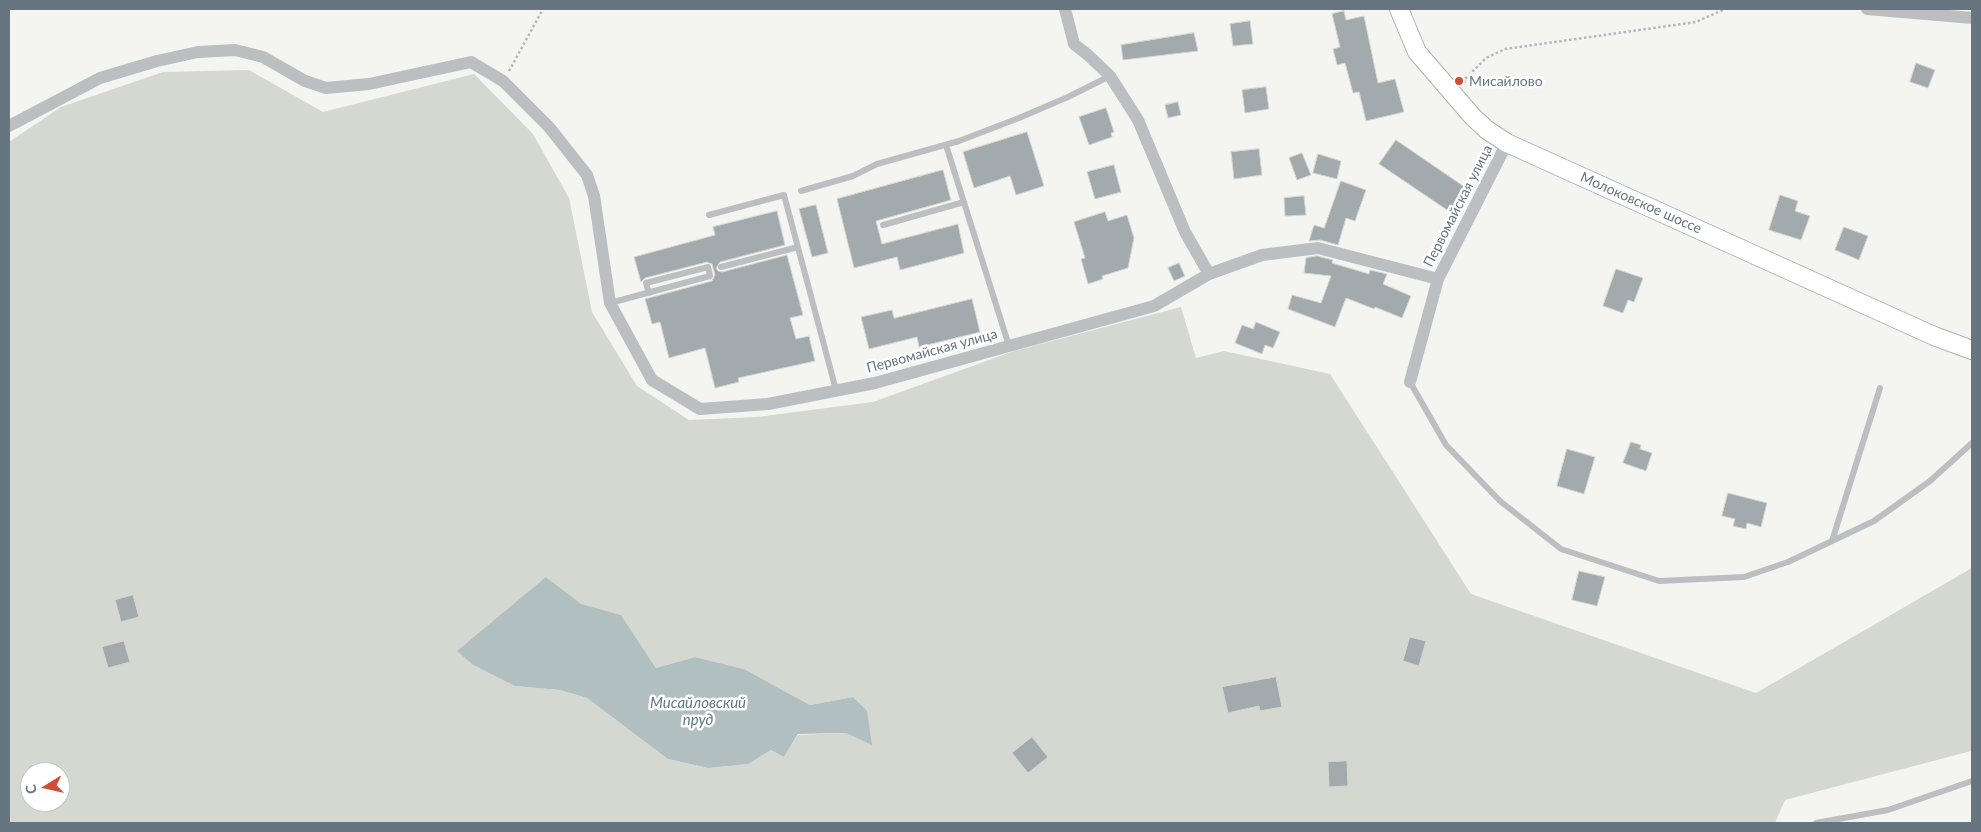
<!DOCTYPE html>
<meta charset="utf-8">
<style>
body{margin:0}
#map{position:relative;width:1981px;height:832px;overflow:hidden;background:#f4f4f0;font-family:Lato,sans-serif}
canvas{display:block}
.frame{position:absolute;inset:0;border:10px solid #66757f;pointer-events:none}
.north{position:absolute;left:20px;top:762px;width:50px;height:50px;box-sizing:border-box;background:#fff;border:1px solid #c2c8cc;border-radius:50%;rotate:261deg;font-size:14px;font-weight:700;line-height:20px;text-align:center;color:#66757f}
.north::after{content:'';display:block;margin:auto;width:18px;height:22px;background:#d14d34;clip-path:polygon(50% 0,100% 100%,50% 72%,0 100%)}
</style>
<div id="map">
<canvas width="1981" height="832"></canvas>
<div class="frame"></div>
<div class="north">С</div>
</div>
<script>
const ctx = document.querySelector('canvas').getContext('2d');
ctx.lineJoin = 'round';
function fillPath(path, color) {
  ctx.fillStyle = color;
  ctx.fill(path, 'evenodd');
}
function stroke(path, color, width, dash) {
  ctx.strokeStyle = color;
  ctx.lineWidth = width;
  ctx.lineCap = dash ? 'butt' : 'round';
  ctx.setLineDash(dash || []);
  ctx.stroke(path);
}
function write(font, color, halo, rows, align = 'center') {
  ctx.font = font + ' Lato,sans-serif';
  ctx.lineWidth = 5;
  ctx.setLineDash([]);
  ctx.textBaseline = 'middle';
  ctx.strokeStyle = halo;
  ctx.fillStyle = color;
  for (const [text, x, y, turn = 0] of rows) {
    ctx.save();
    ctx.translate(x, y);
    ctx.rotate((+turn || 0) * Math.PI / 180);
    ctx.textAlign = isNaN(turn) ? turn : align;
    if (halo) ctx.strokeText(text, 0, 0);
    ctx.fillText(text, 0, 0);
    ctx.restore();
  }
}
const green = new Path2D(`
 M 249,70 L 323,112 L 474,74 L 533,134 L 569,198 L 592,312 L 637,386 L 689,420 L 757,417 L 873,402 L 1014,351 L 1181,307 L 1196,358 L 1224,351 L 1330,374 L 1471,594 L 1756,693 L 1972,568 L 1972,749 L 1971,751 L 1785,800 L 1775,823 L 9,823 L 9,142 L 61,107 L 163,72 ZM 546,577 L 581,605 L 621,615 L 656,668 L 695,657 L 744,669 L 810,705 L 853,697 L 871,744 L 846,733 L 798,735 L 784,757 L 771,750 L 748,764 L 708,768 L 668,759 L 587,698 L 560,690 L 515,686 ZM 30,772 L 60,772 L 60,802 L 30,802 Z`);
const water = new Path2D(`
 M 546,577 L 581,604 L 621,615 L 656,668 L 695,657 L 744,669 L 810,705 L 853,697 L 867,711 L 872,745 L 846,733 L 798,734 L 784,757 L 771,750 L 748,764 L 708,768 L 668,759 L 587,698 L 560,690 L 515,686 L 472,664 L 457,651 Z`);
const building = new Path2D(`
 M 1344,11 L 1346,20 L 1364,16 L 1378,83 L 1395,79 L 1404,112 L 1366,121 L 1359,92 L 1353,93 L 1345,63 L 1337,65 L 1333,49 L 1340,47 L 1332,14 Z
 M 1250,21 L 1253,44 L 1233,46 L 1230,24 Z
 M 1194,33 L 1198,51 L 1123,60 L 1121,45 Z
 M 1916,63 L 1935,70 L 1928,88 L 1910,82 Z
 M 1266,87 L 1269,109 L 1245,113 L 1242,90 Z
 M 1178,102 L 1181,115 L 1168,118 L 1165,105 Z
 M 1106,108 L 1114,132 L 1111,133 L 1112,137 L 1089,145 L 1079,117 Z
 M 1027,132 L 1044,186 L 1016,195 L 1010,176 L 974,188 L 963,152 Z
 M 1396,140 L 1466,188 L 1450,212 L 1379,164 Z
 M 1259,149 L 1262,175 L 1234,179 L 1231,152 Z
 M 1302,153 L 1311,175 L 1297,180 L 1289,158 Z
 M 1318,154 L 1341,161 L 1337,179 L 1313,173 Z
 M 1114,165 L 1121,192 L 1095,199 L 1087,172 Z
 M 943,170 L 951,200 L 876,221 L 882,244 L 958,224 L 964,253 L 900,270 L 897,257 L 854,268 L 837,199 Z
 M 1341,181 L 1366,190 L 1355,221 L 1346,218 L 1338,245 L 1320,240 L 1309,241 L 1314,225 L 1324,228 Z
 M 1780,195 L 1798,201 L 1795,211 L 1810,216 L 1801,240 L 1769,230 Z
 M 1304,196 L 1306,215 L 1285,216 L 1284,198 Z
 M 816,205 L 828,253 L 812,257 L 799,209 Z
 M 777,211 L 785,245 L 720,262 L 716,268 L 718,271 L 722,272 L 787,255 L 803,315 L 790,318 L 796,339 L 809,336 L 815,361 L 738,378 L 739,382 L 715,388 L 705,348 L 669,358 L 660,322 L 652,324 L 645,299 L 712,281 L 715,275 L 712,264 L 707,262 L 645,278 L 641,282 L 634,257 L 715,235 L 713,227 Z
 M 1105,212 L 1108,221 L 1127,215 L 1134,238 L 1128,268 L 1102,276 L 1103,279 L 1088,284 L 1081,259 L 1085,258 L 1074,222 Z
 M 1844,227 L 1868,236 L 1859,260 L 1835,250 Z
 M 1317,256 L 1333,260 L 1332,263 L 1369,274 L 1370,270 L 1387,274 L 1383,284 L 1411,296 L 1402,318 L 1375,307 L 1374,309 L 1346,298 L 1335,327 L 1288,309 L 1292,295 L 1321,303 L 1331,276 L 1304,273 L 1306,258 Z
 M 1179,263 L 1185,276 L 1174,281 L 1168,268 Z
 M 1616,269 L 1643,278 L 1634,302 L 1628,300 L 1623,313 L 1603,306 Z
 M 972,299 L 980,332 L 919,347 L 917,337 L 869,349 L 861,317 L 892,310 L 894,318 Z
 M 1256,322 L 1280,332 L 1273,348 L 1265,345 L 1262,354 L 1235,343 L 1242,325 L 1253,329 Z
 M 1631,442 L 1641,445 L 1640,449 L 1652,453 L 1646,471 L 1623,463 Z
 M 1567,449 L 1595,457 L 1584,494 L 1557,486 Z
 M 1728,493 L 1767,503 L 1761,527 L 1747,523 L 1746,529 L 1733,526 L 1735,519 L 1722,516 Z
 M 1579,571 L 1605,577 L 1597,606 L 1572,600 Z
 M 133,595 L 139,617 L 121,622 L 115,600 Z
 M 1410,637 L 1426,641 L 1419,666 L 1403,661 Z
 M 124,641 L 130,662 L 108,668 L 102,647 Z
 M 1276,677 L 1282,707 L 1260,711 L 1259,706 L 1228,713 L 1222,687 Z
 M 1032,737 L 1048,757 L 1028,773 L 1012,753 Z
 M 1347,761 L 1348,786 L 1329,787 L 1328,762 Z`);
const path = new Path2D(`
 M 509,71 L 543,9
 M 1465,83 L 1464,80 L 1486,58 L 1505,49 L 1696,22 L 1725,9`);
const service = new Path2D(`
 M 946,145 L 1009,346
 M 801,191 L 853,176 L 877,164 L 959,141 L 1019,118 L 1068,97 L 1110,76
 M 709,215 L 784,195 L 836,390
 M 883,225 L 964,202
 M 721,267 L 798,247
 M 610,303 L 710,276 L 708,267 L 646,283 L 649,293
 M 1410,382 L 1446,445 L 1500,501 L 1561,549 L 1659,581 L 1744,577 L 1788,562 L 1874,521 L 1930,481 L 1972,443
 M 1832,541 L 1880,388
 M 1816,823 L 1888,810 L 1972,781`);
const minor = new Path2D(`
 M 1065,9 L 1074,44 L 1088,55 L 1110,76 L 1138,120 L 1185,232 L 1209,274
 M 1867,9 L 1972,18
 M 9,126 L 100,78 L 157,61 L 198,52 L 235,50 L 263,57 L 305,81 L 326,88 L 369,84 L 471,62 L 503,81 L 549,127 L 587,175 L 594,196 L 610,303 L 652,380 L 700,409 L 768,404 L 875,383 L 1154,306 L 1209,274 L 1262,255 L 1318,248 L 1438,279
 M 1410,382 L 1438,279 L 1507,143`);
const secondary = new Path2D(`
 M 1399,9 L 1417,52 L 1473,117 L 1487,130 L 1507,143 L 1934,336 L 1972,350`);
const markers = [
 [1459,81,5,"#d14d34"]
];
const poiNames = [
 ["Мисайлово",1469,81]
];
const streetNames = [
 ["Молоковское шоссе",1641,203,24],
 ["Первомайская улица",1458,206,-63],
 ["Первомайская улица",932,351,-15]
];
const waterNames = [
 ["Мисайловский",698,703],
 ["пруд",698,720]
];
fillPath(green, '#d4d8d0');
fillPath(water, '#b1bfc1');
fillPath(building, '#a2aaae');
stroke(building, '#d5d5d3', 1);
stroke(secondary, '#aeb3b7', 20);
stroke(path, '#b5b8ba', 2.5, [2.5, 2.5]);
stroke(service, '#bbbfc2', 6);
stroke(minor, '#bbbfc2', 12);
stroke(secondary, '#fff', 18);
for (const [x, y, r, color] of markers) {
  const dot = new Path2D();
  dot.arc(x, y, r, 0, 2 * Math.PI);
  ctx.fillStyle = color;
  ctx.fill(dot);
  stroke(dot, '#fff', 2);
}
write('14px', '#66757f', '#fff', poiNames, 'left');
write('14px', '#66757f', '#fff', streetNames);
write('italic 15px', '#62777c', '#fff', waterNames);
</script>
